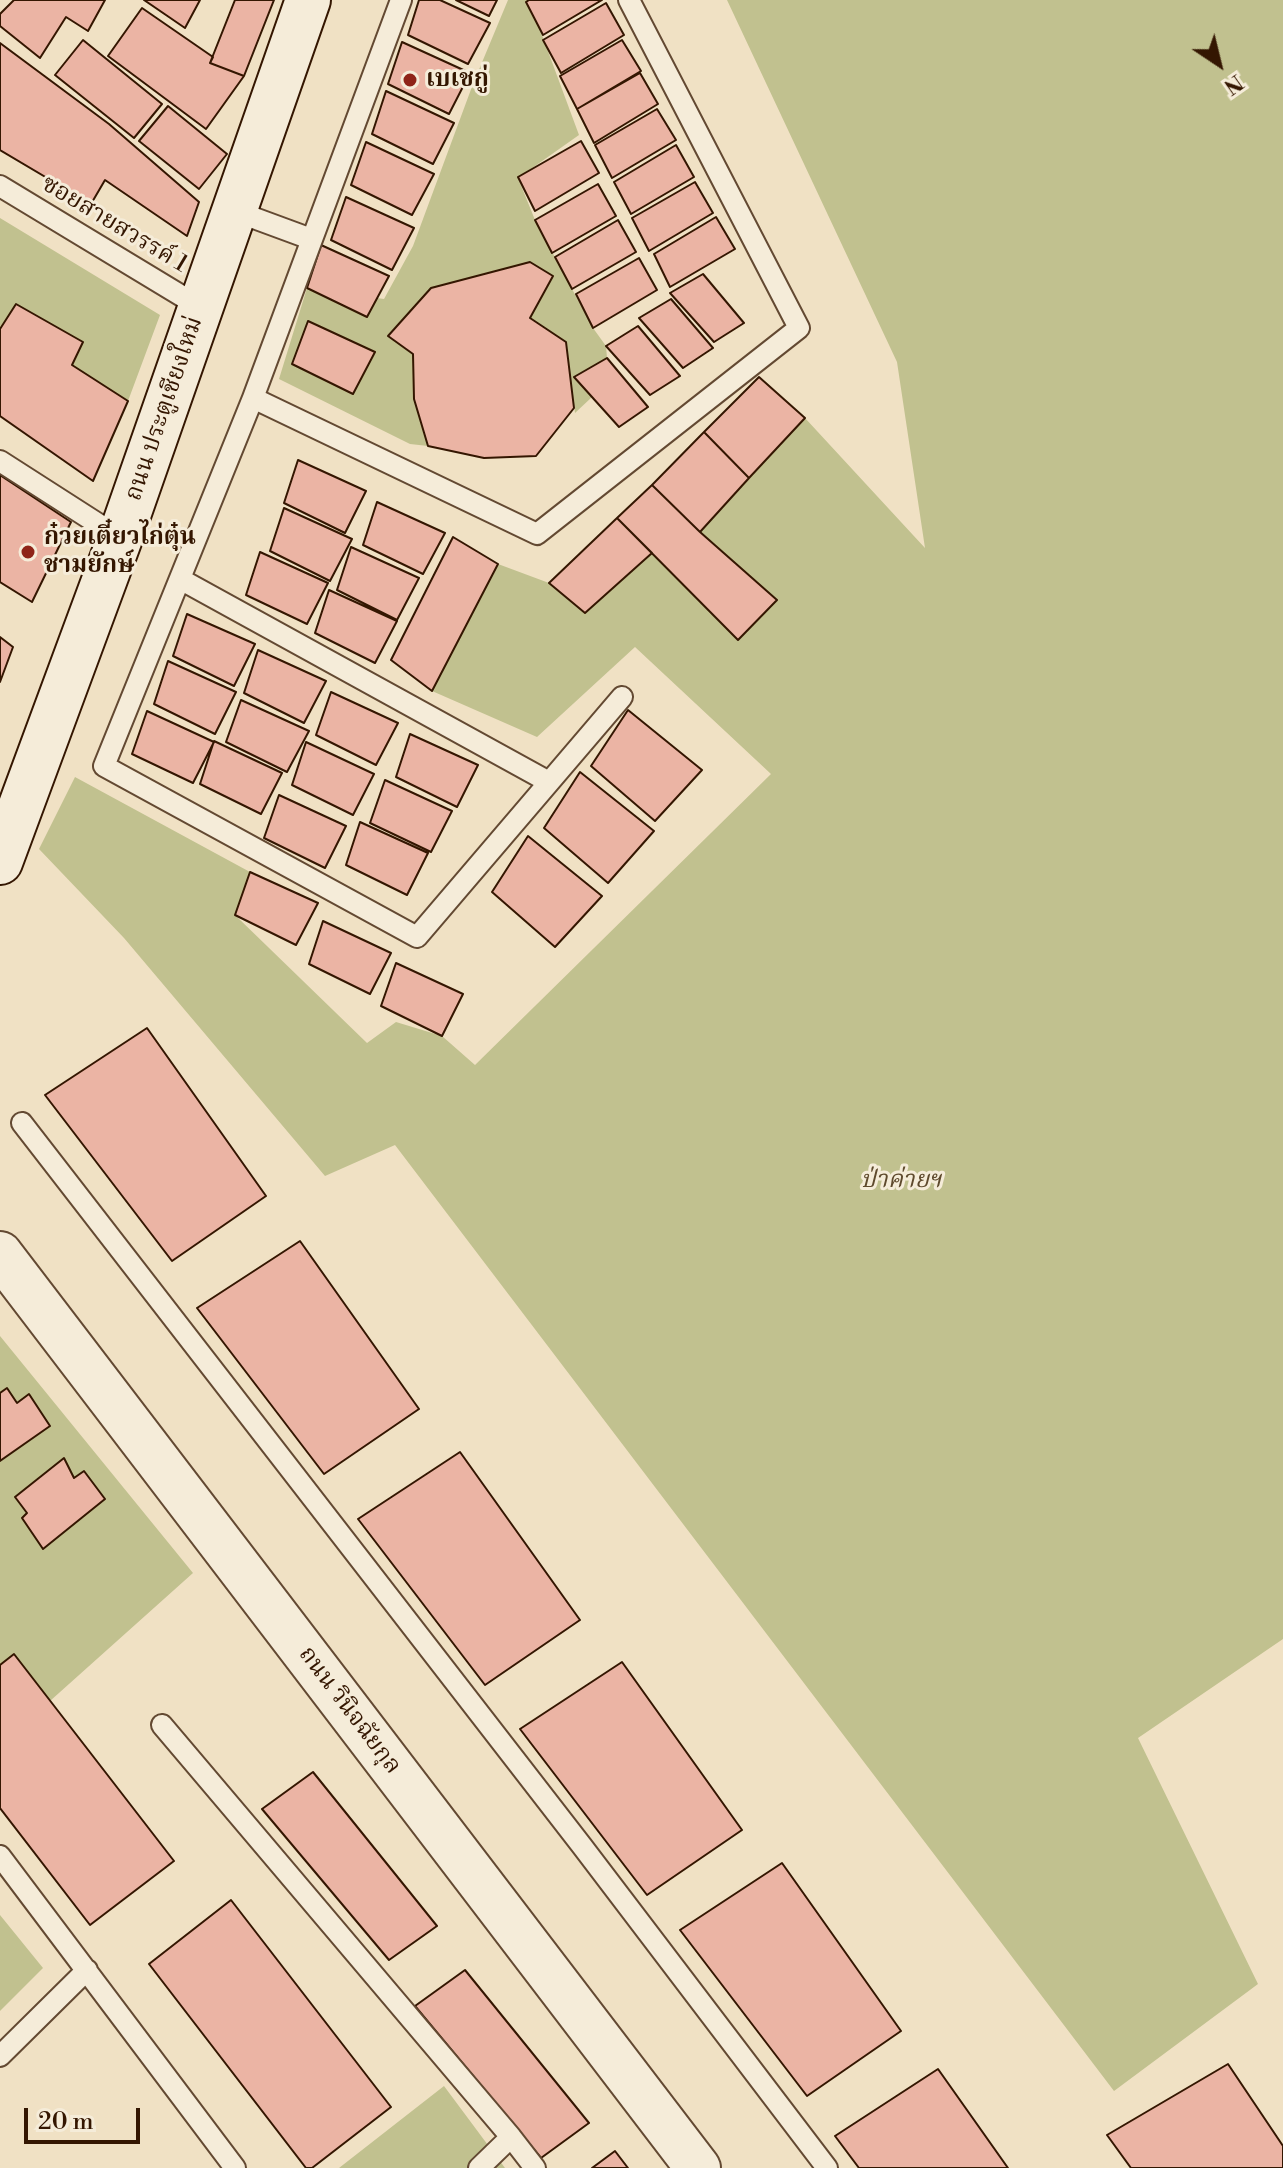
<!DOCTYPE html>
<meta charset="utf-8">
<style>
body{margin:0}
#map{position:relative;width:1283px;height:2168px;overflow:hidden;background:#f0e1c4;font-family:"Libre Bodoni",serif}
canvas{display:block}
.north{position:absolute;left:1179px;top:24px;width:80px;height:80px;-webkit-text-stroke:6px #f5ecd9;paint-order:stroke;rotate:145deg;font-size:22px;font-weight:700;line-height:32px;text-align:center;color:#341601}
.north::after{content:'';display:block;margin:auto;width:28px;height:36px;background:#341601;clip-path:polygon(50% 0,100% 100%,50% 72%,0 100%)}
.scale{position:absolute;left:24px;top:2108px;width:116px;height:36px;box-sizing:border-box;border:4px solid #341601;border-top:0;padding-left:10px;font-size:24px;line-height:28px;white-space:nowrap;color:#341601;-webkit-text-stroke:6px #f5ecd9;paint-order:stroke}
</style>
<div id="map">
<canvas width="1283" height="2168"></canvas>
<div class="north">N</div>
<div class="scale">20 m</div>
</div>
<script>
const ctx = document.querySelector('canvas').getContext('2d');
ctx.lineJoin = 'round';
function fillPath(path, color) {
  ctx.fillStyle = color;
  ctx.fill(path, 'evenodd');
}
function stroke(path, color, width, dash) {
  ctx.strokeStyle = color;
  ctx.lineWidth = width;
  ctx.lineCap = dash ? 'butt' : 'round';
  ctx.setLineDash(dash || []);
  ctx.stroke(path);
}
function write(font, color, halo, rows, align = 'center') {
  ctx.font = font + ' "Libre Bodoni","Noto Serif Thai",serif';
  ctx.lineWidth = 6;
  ctx.setLineDash([]);
  ctx.textBaseline = 'middle';
  ctx.strokeStyle = halo;
  ctx.fillStyle = color;
  for (const [text, x, y, turn = 0] of rows) {
    ctx.save();
    ctx.translate(x, y);
    ctx.rotate((+turn || 0) * Math.PI / 180);
    ctx.textAlign = isNaN(turn) ? turn : align;
    if (halo) ctx.strokeText(text, 0, 0);
    ctx.fillText(text, 0, 0);
    ctx.restore();
  }
}
const green = new Path2D(`
 M 508,0 L 529,0 L 579,135 L 518,178 L 535,220 L 593,328 L 606,346 L 607,358 L 592,397 L 575,413 L 566,343 L 530,318 L 431,288 L 388,335 L 413,354 L 414,399 L 428,446 L 410,444 L 279,379 L 307,288 L 384,299 L 413,246 L 473,84 Z
 M 727,0 L 1283,0 L 1283,1639 L 1138,1738 L 1258,1984 L 1114,2091 L 395,1145 L 325,1176 L 124,938 L 39,849 L 75,777 L 250,872 L 235,915 L 367,1043 L 396,1022 L 442,1036 L 475,1065 L 771,774 L 635,647 L 537,737 L 432,691 L 498,564 L 549,583 L 585,613 L 652,553 L 738,640 L 777,600 L 700,532 L 805,418 L 925,548 L 897,362 Z
 M 0,218 L 160,315 L 128,401 L 72,365 L 83,342 L 16,304 L 0,329 Z
 M 0,1336 L 193,1573 L 50,1701 L 14,1654 L 0,1665 Z
 M 0,1915 L 43,1968 L 0,2011 Z
 M 444,2086 L 505,2168 L 339,2168 Z`);
const building = new Path2D(`
 M 14,0 L 105,0 L 88,31 L 66,17 L 40,58 L 0,26 L 0,14 Z
 M 144,0 L 200,0 L 185,28 Z
 M 235,0 L 274,0 L 244,76 L 210,63 Z
 M 419,0 L 440,0 L 490,23 L 468,64 L 408,35 Z
 M 456,0 L 497,0 L 489,16 Z
 M 529,0 L 602,0 L 543,35 L 526,2 Z
 M 606,3 L 624,35 L 561,73 L 543,40 Z
 M 142,8 L 213,57 L 210,63 L 244,76 L 206,129 L 108,56 Z
 M 83,40 L 162,104 L 134,138 L 55,75 Z
 M 622,40 L 641,71 L 577,109 L 560,76 Z
 M 402,42 L 470,73 L 449,114 L 388,84 Z
 M 0,43 L 109,124 L 199,202 L 187,236 L 105,180 L 91,204 L 0,150 Z
 M 640,73 L 658,104 L 594,143 L 577,109 Z
 M 386,91 L 454,123 L 433,164 L 372,134 Z
 M 168,106 L 227,154 L 199,189 L 139,141 Z
 M 657,109 L 676,140 L 612,178 L 595,145 Z
 M 581,141 L 599,173 L 535,211 L 518,177 Z
 M 366,142 L 434,174 L 412,215 L 351,185 Z
 M 676,145 L 694,177 L 631,214 L 614,182 Z
 M 695,182 L 713,213 L 649,251 L 632,218 Z
 M 598,184 L 616,216 L 552,253 L 535,220 Z
 M 346,197 L 414,228 L 392,270 L 331,240 Z
 M 716,217 L 735,249 L 670,287 L 654,254 Z
 M 618,220 L 636,252 L 572,289 L 555,257 Z
 M 321,245 L 389,276 L 367,317 L 307,288 Z
 M 639,258 L 657,290 L 593,328 L 576,294 Z
 M 530,262 L 553,276 L 530,318 L 566,342 L 574,408 L 536,456 L 484,458 L 428,446 L 414,399 L 413,354 L 388,336 L 431,288 Z
 M 703,274 L 744,323 L 714,342 L 670,293 Z
 M 671,299 L 713,348 L 683,368 L 639,318 Z
 M 16,304 L 83,342 L 72,365 L 128,401 L 93,481 L 0,416 L 0,329 Z
 M 308,321 L 375,352 L 353,394 L 292,364 Z
 M 638,326 L 680,376 L 650,395 L 606,346 Z
 M 607,358 L 648,407 L 619,427 L 574,377 Z
 M 759,377 L 805,418 L 749,478 L 704,432 Z
 M 704,432 L 749,478 L 700,532 L 652,485 Z
 M 298,460 L 366,491 L 345,533 L 284,503 Z
 M 0,475 L 71,522 L 32,602 L 0,582 Z
 M 652,485 L 700,532 L 777,600 L 738,640 L 617,518 Z
 M 377,502 L 445,533 L 423,574 L 363,545 Z
 M 284,508 L 352,539 L 330,581 L 270,551 Z
 M 617,518 L 652,553 L 585,613 L 549,583 Z
 M 453,537 L 498,564 L 432,691 L 391,660 Z
 M 351,547 L 419,578 L 397,620 L 337,590 Z
 M 260,552 L 328,583 L 307,624 L 246,595 Z
 M 329,590 L 397,621 L 375,663 L 315,633 Z
 M 187,614 L 255,644 L 234,686 L 173,656 Z
 M 0,637 L 13,647 L 0,682 Z
 M 258,650 L 326,681 L 304,723 L 244,693 Z
 M 168,661 L 236,692 L 215,734 L 154,704 Z
 M 331,692 L 398,723 L 376,765 L 316,735 Z
 M 241,700 L 309,731 L 287,772 L 226,742 Z
 M 628,710 L 702,770 L 655,821 L 591,766 Z
 M 147,711 L 214,742 L 193,783 L 132,754 Z
 M 410,734 L 478,765 L 457,807 L 396,777 Z
 M 214,741 L 282,773 L 261,814 L 200,784 Z
 M 306,742 L 374,774 L 353,815 L 292,785 Z
 M 580,772 L 654,831 L 608,883 L 544,828 Z
 M 385,780 L 452,811 L 431,852 L 370,823 Z
 M 279,795 L 346,826 L 325,868 L 264,838 Z
 M 360,822 L 428,853 L 407,895 L 346,865 Z
 M 528,836 L 602,896 L 555,947 L 492,892 Z
 M 250,872 L 318,903 L 296,945 L 235,915 Z
 M 323,921 L 391,953 L 370,994 L 309,964 Z
 M 396,963 L 463,994 L 442,1036 L 381,1006 Z
 M 147,1028 L 266,1196 L 172,1261 L 45,1095 Z
 M 300,1241 L 419,1409 L 324,1474 L 197,1308 Z
 M 7,1388 L 17,1403 L 29,1394 L 50,1426 L 0,1461 L 0,1393 Z
 M 460,1452 L 580,1620 L 485,1685 L 358,1519 Z
 M 64,1458 L 74,1478 L 84,1471 L 105,1499 L 43,1549 L 22,1518 L 27,1513 L 15,1497 Z
 M 14,1654 L 174,1861 L 90,1925 L 0,1808 L 0,1665 Z
 M 622,1662 L 742,1830 L 647,1895 L 520,1729 Z
 M 313,1772 L 437,1926 L 389,1960 L 262,1809 Z
 M 782,1863 L 901,2031 L 807,2096 L 680,1930 Z
 M 231,1900 L 391,2107 L 312,2168 L 306,2168 L 149,1964 Z
 M 465,1970 L 589,2123 L 541,2158 L 415,2006 Z
 M 1228,2064 L 1283,2146 L 1283,2168 L 1131,2168 L 1107,2135 Z
 M 938,2069 L 1008,2168 L 859,2168 L 835,2136 Z
 M 615,2151 L 628,2168 L 592,2168 Z`);
const service = new Path2D(`
 M 401,0 L 253,398 L 537,534 L 799,328 L 629,0
 M 0,186 L 200,307
 M 235,211 L 311,239
 M 253,398 L 104,766 L 417,937 L 622,697
 M 0,461 L 120,538
 M 180,579 L 549,782
 M 22,1123 L 582,1846 L 827,2168
 M 162,1725 L 511,2137
 M 0,1856 L 235,2168
 M 0,2056 L 87,1970
 M 479,2168 L 511,2137 L 535,2168`);
const tertiary = new Path2D(`
 M 0,1254 L 698,2168`);
const secondary = new Path2D(`
 M 0,862 L 120,538 L 308,0`);
const markers = [
 [410,80,8,"#8f2418"],
 [28,552,8,"#8f2418"]
];
const poiNames = [
 ["เบเชกู่",426,80],
 ["ก๋วยเตี๋ยวไก่ตุ๋น",44,538],
 ["ชามยักษ์",44,566]
];
const streetNames = [
 ["ซอยสายสวรรค์ 1",114,225,31],
 ["ถนน ประตูเชียงใหม่",165,409,-71],
 ["ถนน วินิจฉัยกุล",349,1711,53]
];
const parkNames = [
 ["ป่าค่ายฯ",901,1181]
];
fillPath(green, '#c1c18f');
fillPath(building, '#ebb4a4');
stroke(building, '#341601', 2);
stroke(service, '#634932', 24);
stroke(tertiary, '#634932', 48);
stroke(secondary, '#341601', 48);
stroke(service, '#f5ecd9', 20);
stroke(tertiary, '#f5ecd9', 44);
stroke(secondary, '#f5ecd9', 44);
for (const [x, y, r, color] of markers) {
  const dot = new Path2D();
  dot.arc(x, y, r, 0, 2 * Math.PI);
  ctx.fillStyle = color;
  ctx.fill(dot);
  stroke(dot, '#f5ecd9', 3);
}
write('bold 24px', '#341601', '#f5ecd9', poiNames, 'left');
write('24px', '#341601', '#f5ecd9', streetNames);
write('italic 24px', '#5e492c', '#f5ecd9', parkNames);
</script>
